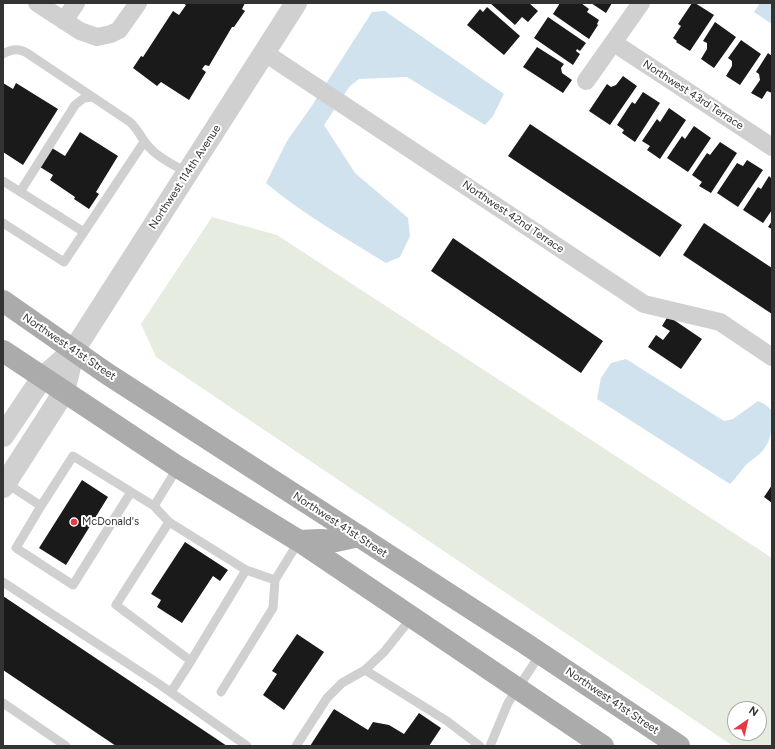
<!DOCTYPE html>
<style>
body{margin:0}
#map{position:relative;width:775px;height:749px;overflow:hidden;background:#fff;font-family:Figtree,sans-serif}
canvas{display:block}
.frame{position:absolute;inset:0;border:4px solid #333;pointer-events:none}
.north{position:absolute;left:727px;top:701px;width:40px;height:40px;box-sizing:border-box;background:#fff;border:1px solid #adadad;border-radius:50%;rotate:34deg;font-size:11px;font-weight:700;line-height:16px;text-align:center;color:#333}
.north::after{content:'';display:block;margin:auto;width:14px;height:18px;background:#e63946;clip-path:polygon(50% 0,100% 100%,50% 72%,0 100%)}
</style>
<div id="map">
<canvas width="775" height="749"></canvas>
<div class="frame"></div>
<div class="north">N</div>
</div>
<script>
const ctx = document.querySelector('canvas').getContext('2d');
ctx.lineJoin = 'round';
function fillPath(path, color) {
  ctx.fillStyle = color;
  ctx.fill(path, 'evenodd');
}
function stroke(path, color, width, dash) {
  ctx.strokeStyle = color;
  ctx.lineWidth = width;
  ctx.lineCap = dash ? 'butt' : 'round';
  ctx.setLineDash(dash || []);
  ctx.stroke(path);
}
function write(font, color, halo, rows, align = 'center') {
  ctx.font = font + ' Figtree,sans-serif';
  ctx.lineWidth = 4;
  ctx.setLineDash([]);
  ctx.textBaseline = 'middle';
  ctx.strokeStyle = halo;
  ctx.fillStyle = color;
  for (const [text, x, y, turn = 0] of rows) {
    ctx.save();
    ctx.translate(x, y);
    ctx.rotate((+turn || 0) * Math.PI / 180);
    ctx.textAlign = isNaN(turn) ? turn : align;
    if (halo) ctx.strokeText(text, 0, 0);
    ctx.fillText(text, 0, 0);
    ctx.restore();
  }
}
const green = new Path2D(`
 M 212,217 L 277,235 L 772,558 L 772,746 L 733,746 L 156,357 L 141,324 ZM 735,709 L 759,709 L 759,733 L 735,733 Z`);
const water = new Path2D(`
 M 760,3 L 772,3 L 772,24 L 754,12 Z
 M 385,11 L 504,94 L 493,116 L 485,125 L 407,77 L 359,79 L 350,86 L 324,125 L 355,173 L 408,218 L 410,236 L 400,257 L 386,263 C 346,238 302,214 266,183 L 287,141 L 311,107 L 372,12 Z
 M 626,359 L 724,421 L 733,419 L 758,401 C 763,403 768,406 771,410 C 775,419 771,439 766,446 C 762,454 752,459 746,465 C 740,472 736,478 730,484 L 597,399 L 601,378 L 611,363 Z`);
const building = new Path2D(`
 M 183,3 L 245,3 L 242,9 L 245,11 L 234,27 L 232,27 L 209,66 L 205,65 L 202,69 L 206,72 L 189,100 L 161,82 L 157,86 L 133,68 L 141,56 L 143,57 L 173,11 L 179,15 L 186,5 Z
 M 490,3 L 529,3 L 538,11 L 528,22 L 522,17 L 515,25 Z
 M 560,3 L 581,3 L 589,9 L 587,12 L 599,20 L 597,24 L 598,25 L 589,39 L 553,14 Z
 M 591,3 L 612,3 L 606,13 Z
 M 692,3 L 695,3 L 714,15 L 690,51 L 676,42 L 677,41 L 673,38 L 681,26 L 678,24 Z
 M 487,7 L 520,36 L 504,55 L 467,25 L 480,9 L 483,12 Z
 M 548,17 L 586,43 L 580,51 L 577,49 L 576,51 L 580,54 L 573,65 L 534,38 Z
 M 715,22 L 736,37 L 714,68 L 701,59 L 707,49 L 707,43 L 703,41 Z
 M 741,40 L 761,54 L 740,85 L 726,76 L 732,66 L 732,61 L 728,58 Z
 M 537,47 L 564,64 L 561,68 L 562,73 L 572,80 L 563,93 L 523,67 Z
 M 768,53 L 772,56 L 772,93 L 767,91 L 762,99 L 751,93 L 760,80 L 759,74 L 756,72 Z
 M 623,76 L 637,86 L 610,125 L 589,111 L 607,84 L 611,87 L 616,85 Z
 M 3,83 L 13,89 L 16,83 L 58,109 L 23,165 L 3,152 Z
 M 643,92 L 660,103 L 635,142 L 622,133 L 624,130 L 617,125 L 632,102 L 635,104 Z
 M 669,108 L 686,120 L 660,159 L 647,150 L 650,146 L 642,141 L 657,119 L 660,122 Z
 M 530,124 L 682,225 L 660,257 L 508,156 Z
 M 694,126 L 711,138 L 688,172 L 667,158 L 682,136 L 685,139 Z
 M 80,132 L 118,156 L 96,192 L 99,194 L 89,209 L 74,199 L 75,197 L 50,180 L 53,175 L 40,167 L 52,148 L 65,156 Z
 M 720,142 L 737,153 L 711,193 L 699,186 L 702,182 L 692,175 L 707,153 L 710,155 Z
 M 747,160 L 763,170 L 738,207 L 717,193 L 737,163 L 743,166 Z
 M 769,176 L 772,179 L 772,210 L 763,223 L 743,210 L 758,187 L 761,189 Z
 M 772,221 L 772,229 L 768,227 Z
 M 704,223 L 772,268 L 772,314 L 683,255 Z
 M 453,238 L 603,341 L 581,373 L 431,271 Z
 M 668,316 L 702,339 L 681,369 L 648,347 L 656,335 L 663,340 L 670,331 L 662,326 Z
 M 82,480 L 108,497 L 66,565 L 39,548 Z
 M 772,485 L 772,503 L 764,497 Z
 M 185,542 L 228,570 L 220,581 L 213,576 L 182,623 L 157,607 L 161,600 L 151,594 Z
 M 3,596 L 227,746 L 116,746 L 3,670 Z
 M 297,634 L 324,652 L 284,710 L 263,695 L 277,674 L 272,671 Z
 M 334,709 L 368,730 L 373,722 L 389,725 L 404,734 L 419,713 L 441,728 L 429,746 L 310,746 Z`);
const service = new Path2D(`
 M 3,54 C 11,49 19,48 27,53 L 130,122 C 139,130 142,141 151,149 C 160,159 176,166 188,173
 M 3,181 L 84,232
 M 20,192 L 75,105 L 84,98 L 93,97
 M 3,223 L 64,262 L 144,142
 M 6,483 L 41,506 L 73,456 L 154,506 L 178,467
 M 41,506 L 16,548 L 73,585 L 131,492
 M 154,506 L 169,522 L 116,605 L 191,661 L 171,692
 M 169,522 L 246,570 L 191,661
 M 246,570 L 275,580 L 299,541
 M 3,582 L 159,684 L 247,746
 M 365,670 L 447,721 L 480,746
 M 221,692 L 273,608 L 275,580
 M 3,703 L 66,746
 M 296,746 L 327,698 L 342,683 L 365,670 L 384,652 L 412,617
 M 490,746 L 508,703 L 541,653`);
const minor = new Path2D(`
 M 37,3 L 80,31 L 97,37 L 111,34 L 119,30 L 138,3
 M 64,21 L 76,3
 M 614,43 L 772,147
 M 265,53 L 644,304 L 720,322 L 772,357
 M 586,81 L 641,3`);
const tertiary = new Path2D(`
 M 3,436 L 42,378 L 74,350 L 296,3
 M 3,487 L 64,392 L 74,350`);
const primary = new Path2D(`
 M 3,301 L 106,373 L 267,477 L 523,642 L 679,746
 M 3,351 L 178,467 L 299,541 L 603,746
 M 299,541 L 320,540 L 336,541 L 359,536`);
const markers = [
 [74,522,4,"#e63946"]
];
const streetNames = [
 ["Northwest 43rd Terrace",693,95,33],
 ["Northwest 114th Avenue",185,177,-57],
 ["Northwest 42nd Terrace",513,217,34],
 ["Northwest 41st Street",69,347,34],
 ["Northwest 41st Street",340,525,33],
 ["Northwest 41st Street",612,701,34]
];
const poiNames = [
 ["McDonald's",82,522]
];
fillPath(green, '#e6ecdf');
fillPath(water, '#cfe2ee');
fillPath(building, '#1a1a1a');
stroke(service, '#d0d0d0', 9);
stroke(minor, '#d0d0d0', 18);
stroke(tertiary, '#d0d0d0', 22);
stroke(primary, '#ababab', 22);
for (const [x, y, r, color] of markers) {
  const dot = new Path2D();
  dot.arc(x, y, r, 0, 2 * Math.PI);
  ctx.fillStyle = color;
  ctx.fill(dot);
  stroke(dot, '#fff', 1.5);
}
write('11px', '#333', '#fff', streetNames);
write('11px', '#333', '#fff', poiNames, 'left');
</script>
